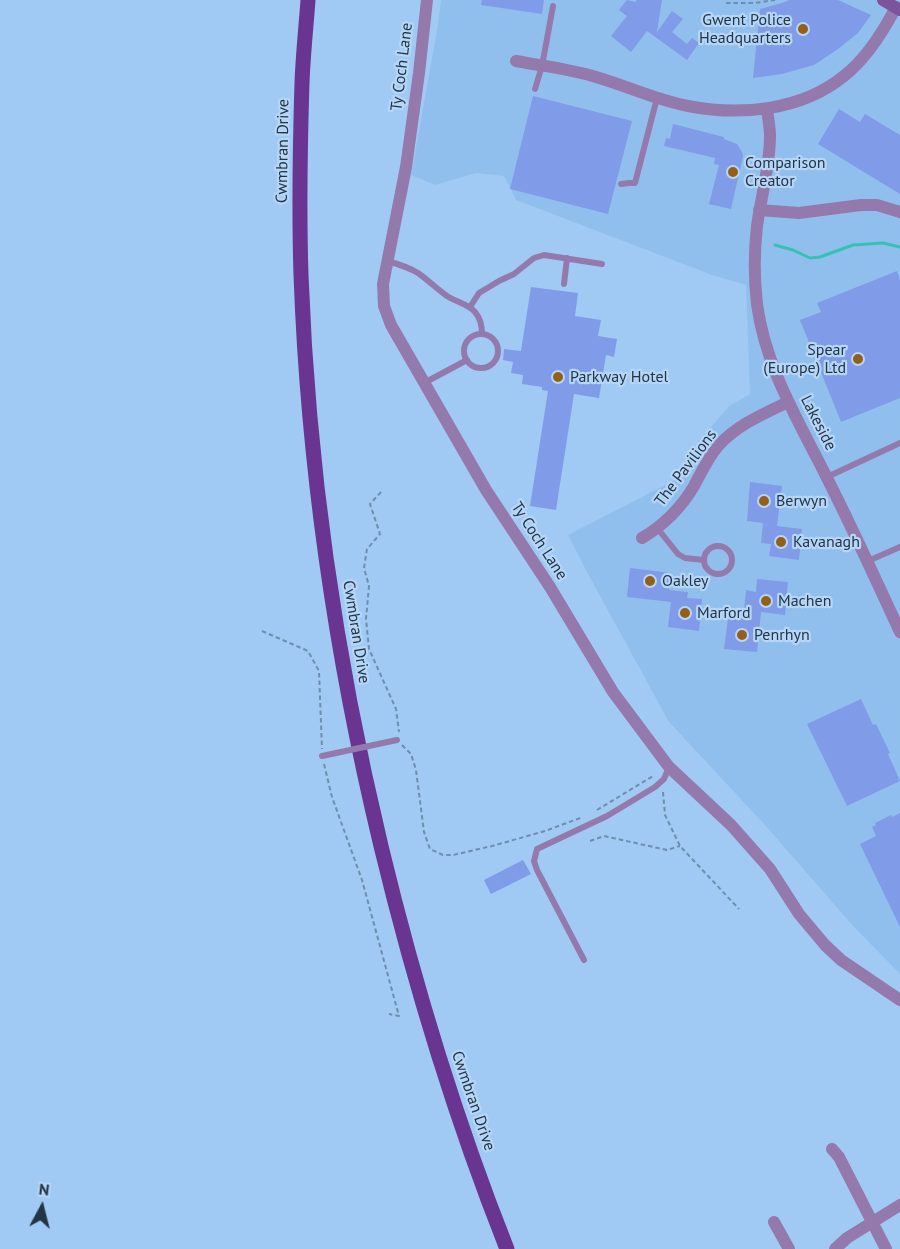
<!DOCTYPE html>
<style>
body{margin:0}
#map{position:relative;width:900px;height:1249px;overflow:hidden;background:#a0caf3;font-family:"PT Sans",sans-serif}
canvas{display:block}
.north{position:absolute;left:12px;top:1177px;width:60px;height:60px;-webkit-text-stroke:4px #b5d6f7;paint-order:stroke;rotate:7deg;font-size:16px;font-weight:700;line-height:24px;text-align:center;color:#243545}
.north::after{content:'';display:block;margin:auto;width:21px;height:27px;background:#243545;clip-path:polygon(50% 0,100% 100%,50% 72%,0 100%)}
</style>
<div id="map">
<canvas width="900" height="1249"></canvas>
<div class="north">N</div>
</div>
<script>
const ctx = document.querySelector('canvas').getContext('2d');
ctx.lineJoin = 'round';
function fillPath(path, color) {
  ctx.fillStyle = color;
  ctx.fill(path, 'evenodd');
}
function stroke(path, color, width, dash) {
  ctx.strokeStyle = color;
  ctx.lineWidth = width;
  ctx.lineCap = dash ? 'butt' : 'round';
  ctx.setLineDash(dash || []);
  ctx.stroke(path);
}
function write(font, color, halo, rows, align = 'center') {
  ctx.font = font + ' "PT Sans",sans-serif';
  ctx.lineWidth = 4.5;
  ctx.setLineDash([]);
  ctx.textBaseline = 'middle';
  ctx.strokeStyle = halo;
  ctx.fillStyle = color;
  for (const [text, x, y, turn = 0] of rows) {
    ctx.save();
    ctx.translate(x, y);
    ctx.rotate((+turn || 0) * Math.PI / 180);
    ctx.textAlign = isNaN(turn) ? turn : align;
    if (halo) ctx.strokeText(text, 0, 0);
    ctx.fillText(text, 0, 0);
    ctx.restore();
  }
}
const built = new Path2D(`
 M 441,0 L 900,0 L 900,974 L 854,927 L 764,824 L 669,722 L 588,574 L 568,535 L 675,480 L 699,441 L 729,406 L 750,394 L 746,285 L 712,275 L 516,200 L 504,176 L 476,173 L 435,185 L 411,175 L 438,25 Z`);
const stream = new Path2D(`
 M 775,245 L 793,250 L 810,258 L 820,257 L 853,245 L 883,243 L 900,247`);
const building = new Path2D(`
 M 482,0 L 544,0 L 542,14 L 481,5 Z
 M 627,0 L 636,2 L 636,0 L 662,0 L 657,32 L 672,11 L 683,19 L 672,32 L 687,44 L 692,38 L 699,43 L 687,60 L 647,31 L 631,52 L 611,36 L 627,16 L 619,10 Z
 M 789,0 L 838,0 L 871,15 L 858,33 L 838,49 L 814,65 L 782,74 L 753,78 L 760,9 L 785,2 Z
 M 533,96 L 632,121 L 608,214 L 510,189 Z
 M 839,109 L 860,122 L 865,114 L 900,135 L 900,194 L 818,144 Z
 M 673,124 L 724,137 L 724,139 L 737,144 L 742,152 L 743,156 L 731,209 L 709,204 L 719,165 L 714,164 L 715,158 L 664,146 L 666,138 L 670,139 Z
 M 897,271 L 900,280 L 900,398 L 841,422 L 800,320 L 821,312 L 817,303 Z
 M 531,287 L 578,293 L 575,316 L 601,320 L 598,336 L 617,339 L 614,357 L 606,355 L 599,398 L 574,394 L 556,510 L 530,506 L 548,391 L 542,390 L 542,387 L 522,384 L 523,375 L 511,373 L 513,362 L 503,360 L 504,349 L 521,351 Z
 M 750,482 L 782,486 L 777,526 L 802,529 L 799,560 L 769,556 L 771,544 L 761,543 L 763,523 L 747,521 Z
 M 630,568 L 671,573 L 669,590 L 688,592 L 687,598 L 702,599 L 699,631 L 668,627 L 671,602 L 627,597 Z
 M 757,579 L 788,582 L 785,615 L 761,612 L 757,652 L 724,649 L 729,610 L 744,612 L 746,590 L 756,592 Z
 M 861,699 L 873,725 L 876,724 L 890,753 L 888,754 L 900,781 L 847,806 L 807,724 Z
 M 900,813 L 900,927 L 860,844 L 876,836 L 872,827 L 876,825 L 875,823 L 891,815 L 892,817 Z
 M 523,860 L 531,874 L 491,894 L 484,880 Z`);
const path = new Path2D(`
 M 726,3 L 755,3 L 775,0
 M 381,492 L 370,504 L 380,534 L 367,549 L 364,568 L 369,586 L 366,619 L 369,649 L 396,709 L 399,732
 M 262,631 L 308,651 L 319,671 L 322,749
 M 402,745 L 411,754 L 416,770 L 424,832 L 430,849 L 443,855 L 453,855 L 492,846 L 545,831 L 583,817
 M 324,764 L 332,797 L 362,880 L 399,1016 L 389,1014
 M 663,792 L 665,815 L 680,846 L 739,909
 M 597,810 L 653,776
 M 590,841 L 604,836 L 667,850 L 680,846`);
const lane = new Path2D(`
 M 535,89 L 542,66 L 553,6
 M 621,184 L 629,183 L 635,183 L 657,98
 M 387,261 C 398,264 408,267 418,273 C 428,280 437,289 447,296 C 456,302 468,304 475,312 C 481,319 482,326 482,334
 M 564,284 L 567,258
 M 470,307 L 479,293 L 499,281 L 514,274 L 534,258 L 544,255 L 602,264
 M464 351a17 17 0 1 1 34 0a17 17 0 1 1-34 0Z
 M 424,383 L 467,360
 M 827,477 L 900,443
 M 658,529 L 678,554 L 685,558 L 704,560
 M704 560a14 14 0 1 1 28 0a14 14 0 1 1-28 0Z
 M 868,561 L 900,547
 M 584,960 L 537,870 L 534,861 L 537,849 L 607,816 L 655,787 L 664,779 L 669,767`);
const street = new Path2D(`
 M 427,0 L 419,73 L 406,167 L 383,284 L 384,306 L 391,325 L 486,490 L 550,587 L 613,692 L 669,767 L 731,825 L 770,869 L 799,914 L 825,945 L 841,960 L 900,1000
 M 516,61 C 542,66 570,69 596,77 C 627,86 656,100 688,106 C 740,116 801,111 844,76 C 867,58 883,32 896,7
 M 767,109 C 768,118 770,127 770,136 C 770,166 761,197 757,226 C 754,252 754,278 757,304 C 765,366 798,420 826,476 C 852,527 876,580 900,632
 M 759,210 L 799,213 L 861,205 L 877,205 L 900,212
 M 642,538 C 664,525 681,508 694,486 C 701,473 708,458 718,446 C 737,425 763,414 788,402
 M 832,1149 L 839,1157 L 886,1249
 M 774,1222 L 789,1249
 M 835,1249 L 847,1238 L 900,1205`);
const secondary = new Path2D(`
 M 883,0 L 900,10`);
const primary = new Path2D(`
 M 308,0 C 306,28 303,55 302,83 C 300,147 299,212 301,275 C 308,467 336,659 381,846 C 414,983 455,1118 507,1249`);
const laneBridge = new Path2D(`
 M 322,756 L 397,740`);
const markers = [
 [803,29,6,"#955f17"],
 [733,172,6,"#955f17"],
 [858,359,6,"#955f17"],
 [558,377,6,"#955f17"],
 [764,501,6,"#955f17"],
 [781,542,6,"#955f17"],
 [650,581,6,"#955f17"],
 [766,601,6,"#955f17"],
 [685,613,6,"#955f17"],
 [742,635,6,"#955f17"]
];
const poiNames = [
 ["Gwent Police",791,20,"right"],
 ["Headquarters",791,38,"right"],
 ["Comparison",745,163],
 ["Creator",745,181],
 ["Spear",846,350,"right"],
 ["(Europe) Ltd",846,368,"right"],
 ["Parkway Hotel",570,377],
 ["Berwyn",776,501],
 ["Kavanagh",793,542],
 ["Oakley",662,581],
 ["Machen",778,601],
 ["Marford",697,613],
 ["Penrhyn",754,635]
];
const streetNames = [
 ["Ty Coch Lane",402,67,-83],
 ["Cwmbran Drive",283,151,-89],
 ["Lakeside",818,423,63],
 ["The Pavilions",686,468,-53],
 ["Ty Coch Lane",539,541,57],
 ["Cwmbran Drive",356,632,81],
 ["Cwmbran Drive",473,1101,71]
];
fillPath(built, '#91bfed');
stroke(stream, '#36c1b7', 3);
fillPath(building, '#809be7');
stroke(path, '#6e8ead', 2, [4.5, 3]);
stroke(lane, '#947aac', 6);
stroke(street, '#947aac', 12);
stroke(secondary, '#7c539d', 12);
stroke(primary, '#6a3591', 15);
stroke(laneBridge, '#947aac', 6);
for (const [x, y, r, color] of markers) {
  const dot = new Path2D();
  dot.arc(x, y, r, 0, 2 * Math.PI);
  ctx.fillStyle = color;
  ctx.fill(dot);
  stroke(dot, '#b5d6f7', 2);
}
write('16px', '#243545', '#b5d6f7', poiNames, 'left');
write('16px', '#243545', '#b5d6f7', streetNames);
</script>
